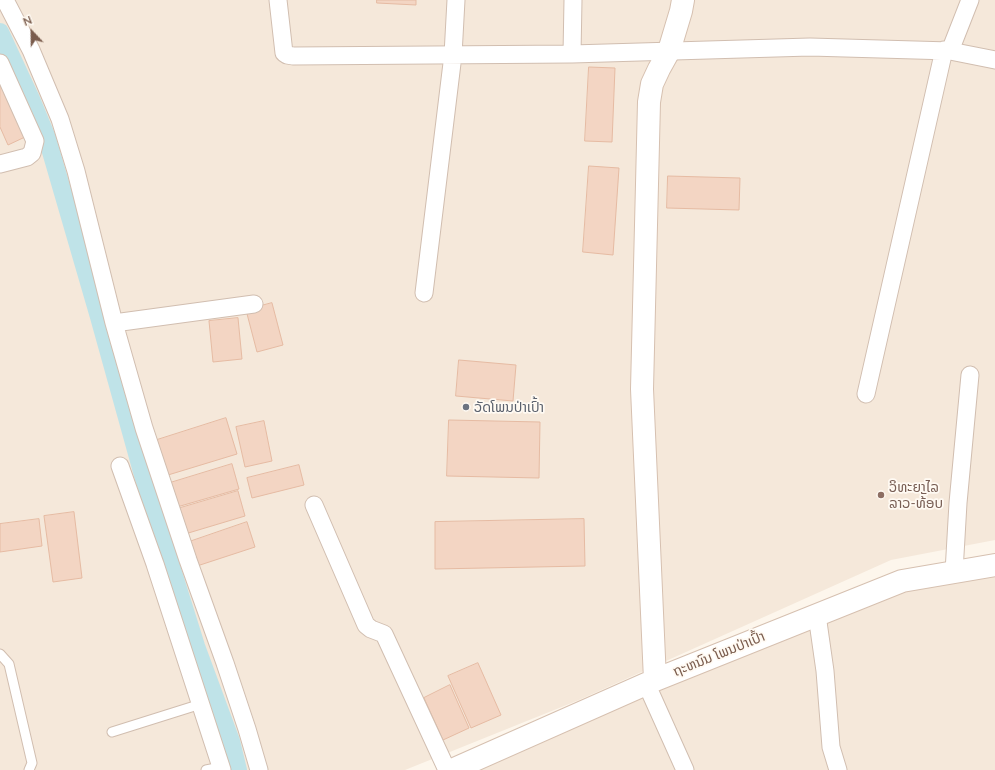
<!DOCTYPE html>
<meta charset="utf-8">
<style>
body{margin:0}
#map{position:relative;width:995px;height:770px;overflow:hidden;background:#fdf6ec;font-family:Lato,sans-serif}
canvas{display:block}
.north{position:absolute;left:12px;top:12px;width:40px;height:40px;-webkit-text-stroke:3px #fffaf3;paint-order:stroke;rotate:338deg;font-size:11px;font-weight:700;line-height:16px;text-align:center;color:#7a5c4d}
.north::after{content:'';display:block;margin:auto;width:14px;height:18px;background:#7a5c4d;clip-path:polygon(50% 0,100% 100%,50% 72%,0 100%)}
</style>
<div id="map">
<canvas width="995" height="770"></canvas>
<div class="north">N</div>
</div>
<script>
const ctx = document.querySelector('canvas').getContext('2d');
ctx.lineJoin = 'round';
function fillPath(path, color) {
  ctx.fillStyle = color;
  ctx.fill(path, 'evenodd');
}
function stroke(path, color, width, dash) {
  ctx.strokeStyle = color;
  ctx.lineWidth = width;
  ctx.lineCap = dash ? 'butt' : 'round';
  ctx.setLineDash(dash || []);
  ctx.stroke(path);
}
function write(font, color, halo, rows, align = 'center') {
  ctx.font = font + ' Lato,"Noto Sans Lao",sans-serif';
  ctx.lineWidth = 3.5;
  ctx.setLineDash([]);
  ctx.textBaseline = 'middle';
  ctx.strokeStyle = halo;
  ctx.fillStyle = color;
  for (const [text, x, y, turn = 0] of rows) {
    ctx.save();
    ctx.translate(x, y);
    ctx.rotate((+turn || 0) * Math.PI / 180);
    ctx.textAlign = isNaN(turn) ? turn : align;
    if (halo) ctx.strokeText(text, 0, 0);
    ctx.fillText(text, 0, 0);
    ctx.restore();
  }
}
const residential = new Path2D(`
 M 0,0 L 995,0 L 995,540 L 891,560 L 579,700 L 405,770 L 0,770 Z
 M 995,565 L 995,770 L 452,770 L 902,581 Z`);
const canal = new Path2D(`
 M 0,32 L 31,99 L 47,138 L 99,317 L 146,486 L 196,646 L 231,741 L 238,770`);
const building = new Path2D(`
 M 377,0 L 416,0 L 416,5 L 377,3 Z
 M 589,67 L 615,68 L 612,142 L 585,141 Z
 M 0,77 L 25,137 L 8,145 L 0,127 Z
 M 589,166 L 619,168 L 613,255 L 583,252 Z
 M 668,176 L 740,178 L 739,210 L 667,208 Z
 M 272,303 L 283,345 L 257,352 L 246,310 Z
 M 238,318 L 242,359 L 213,362 L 209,321 Z
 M 459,360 L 516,365 L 513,401 L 456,396 Z
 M 226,418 L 237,454 L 168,475 L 157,440 Z
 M 449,420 L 540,422 L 539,478 L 447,476 Z
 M 264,421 L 272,461 L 245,467 L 236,427 Z
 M 232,464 L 239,489 L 177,507 L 170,483 Z
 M 299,465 L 304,485 L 252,498 L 247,478 Z
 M 238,491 L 245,516 L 185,534 L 177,509 Z
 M 74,512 L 82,578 L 53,582 L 44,516 Z
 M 39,519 L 42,546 L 0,552 L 0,524 Z
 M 584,519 L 585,566 L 435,569 L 435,522 Z
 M 247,522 L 255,547 L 197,566 L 189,542 Z
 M 478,663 L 501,715 L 471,728 L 448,676 Z
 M 450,685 L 469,728 L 443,740 L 424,698 Z`);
const lane = new Path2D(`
 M 0,654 L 9,664 L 32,763 L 29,770
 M 112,732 L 201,704
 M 206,770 L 221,767`);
const street = new Path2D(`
 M 5,0 L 31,50 L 60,119 L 76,171 L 114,323 L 144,428 L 188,560 L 225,663 L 247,729 L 259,770
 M 278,0 L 284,53 L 287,55 L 293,56 L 572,54 L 810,47 L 950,51 L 995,60
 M 950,51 L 970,0
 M 572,54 L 573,0
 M 0,63 L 35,141 L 32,153 L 27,157 L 0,164
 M 424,293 L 453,55 L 456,0
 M 114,323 L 254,304
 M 866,394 L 944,50
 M 120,466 L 155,564 L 222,770
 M 314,505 L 366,625 L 371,629 L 384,634 L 447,770
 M 954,572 L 958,503 L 970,375
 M 817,615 L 825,671 L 831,747 L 838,770
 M 646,683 L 685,770`);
const secondary = new Path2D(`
 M 655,680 L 642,389 L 649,102 L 652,84 L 659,69 L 669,51 L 681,11 L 683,0
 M 452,770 L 655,680 L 902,581 L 995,565`);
const markers = [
 [466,407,4,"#6b7280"],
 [881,495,4,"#8d6e63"]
];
const worshipNames = [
 ["ວັດໂພນປ່າເປົ້າ",474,407]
];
const educationNames = [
 ["ວິທະຍາໄລ",889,487],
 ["ລາວ-ທ້ັອບ",889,503]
];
const streetNames = [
 ["ຖະຫນົນ ໂພນປ່າເປົ້າ",719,654,-22]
];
fillPath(residential, '#f5e8da');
stroke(canal, '#bfe3e8', 18);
fillPath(building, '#f3d5c3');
stroke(building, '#e6bba3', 1);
stroke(lane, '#d1beb0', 11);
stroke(street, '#d1beb0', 19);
stroke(secondary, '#d6c0b0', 24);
stroke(lane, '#fff', 9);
stroke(street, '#fff', 17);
stroke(secondary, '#fff', 22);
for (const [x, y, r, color] of markers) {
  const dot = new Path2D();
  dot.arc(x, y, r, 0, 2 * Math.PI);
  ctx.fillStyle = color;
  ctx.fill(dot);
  stroke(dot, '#fffaf3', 1.5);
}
write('14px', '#5b616d', '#fffaf3', worshipNames, 'left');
write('14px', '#785e54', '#fffaf3', educationNames, 'left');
write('14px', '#7a5c4d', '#fffaf3', streetNames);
</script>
